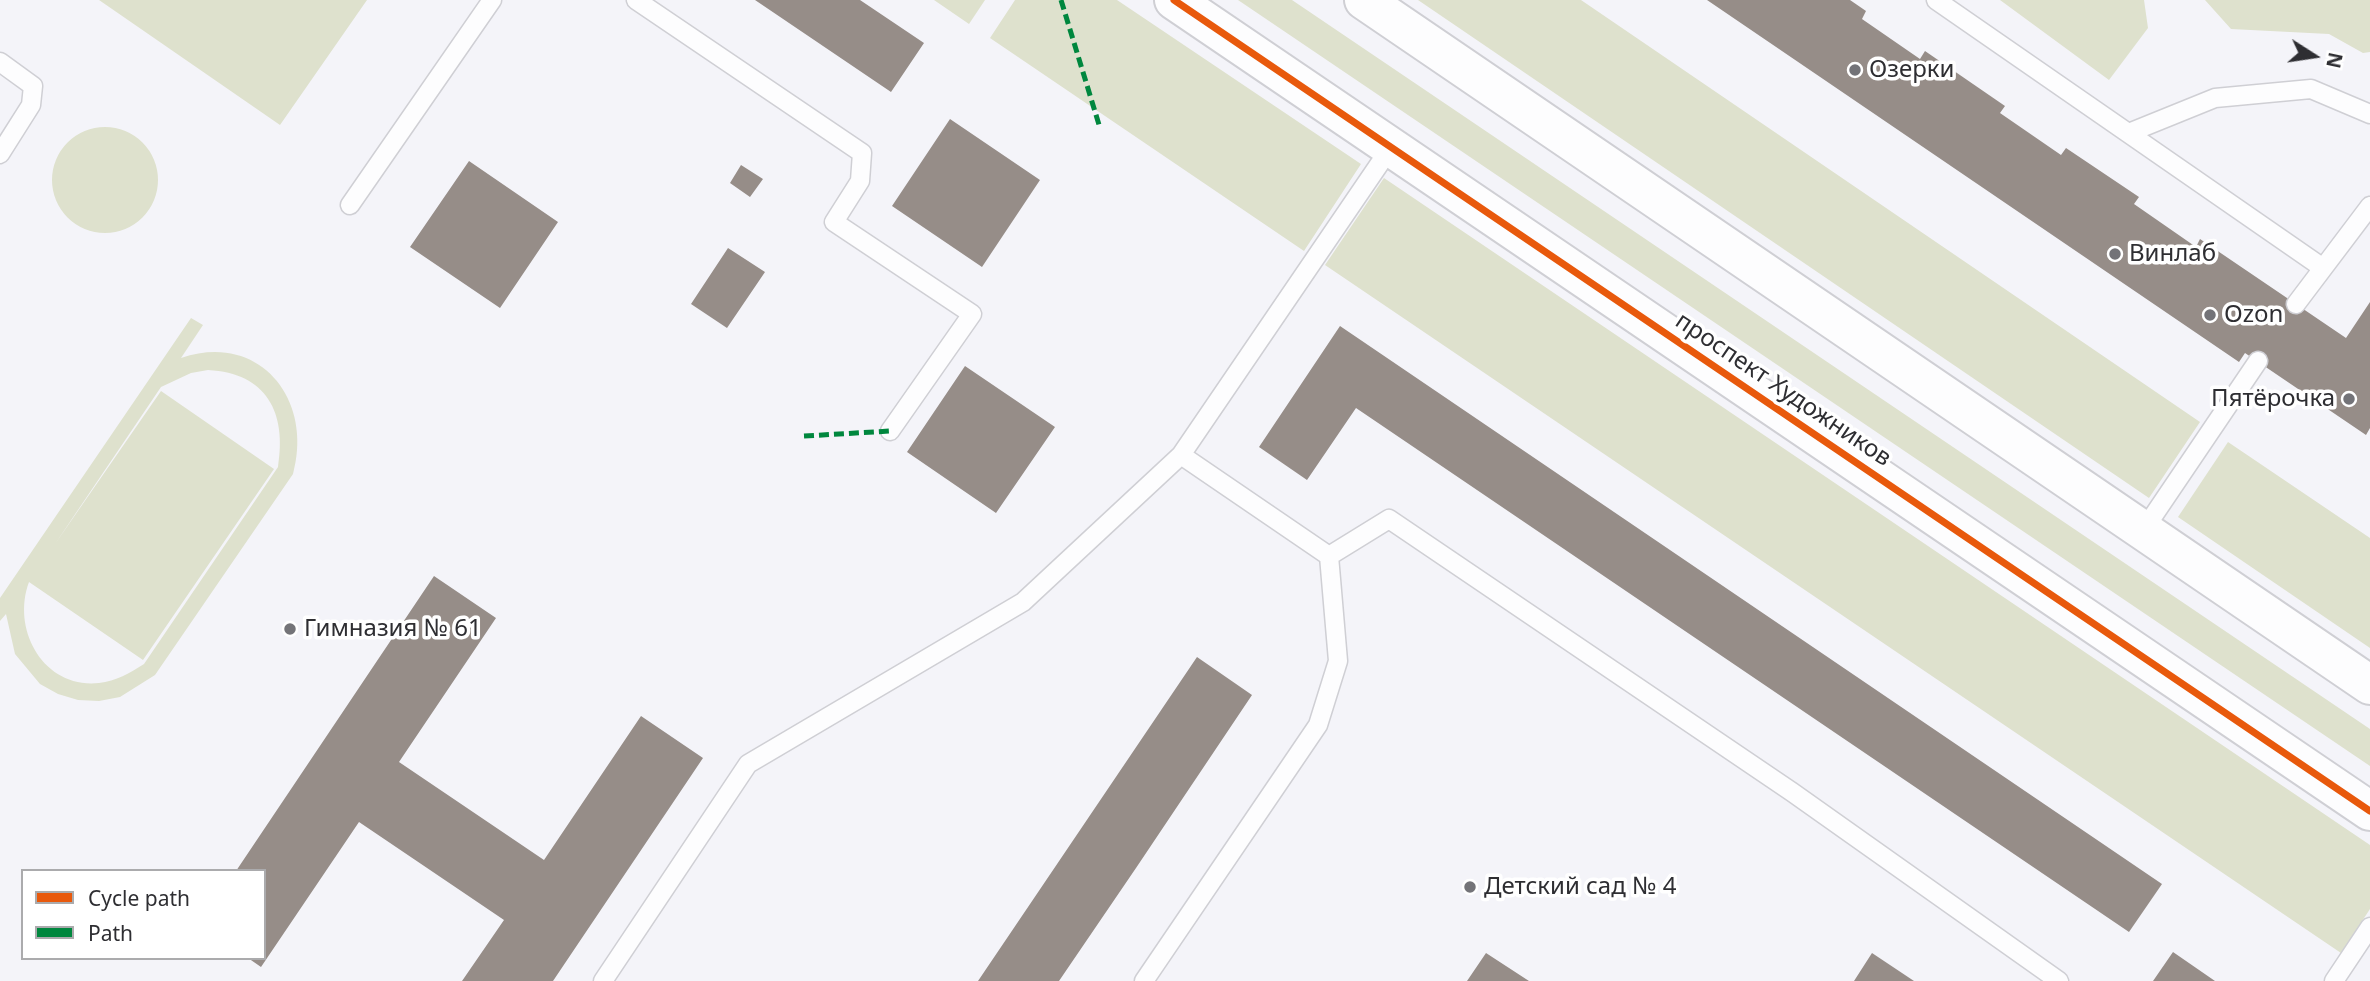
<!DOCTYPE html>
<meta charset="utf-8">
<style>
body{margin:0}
#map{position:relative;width:2370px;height:981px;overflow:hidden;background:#f4f4f9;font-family:"Noto Sans",sans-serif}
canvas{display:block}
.legend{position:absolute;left:21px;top:869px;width:245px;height:91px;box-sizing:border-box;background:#fff;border:2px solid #ababad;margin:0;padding:9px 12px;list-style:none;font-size:21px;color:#2e2e32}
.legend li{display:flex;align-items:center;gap:14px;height:35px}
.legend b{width:35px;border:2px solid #ababad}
.north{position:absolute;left:2279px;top:21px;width:70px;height:70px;-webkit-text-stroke:5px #fff;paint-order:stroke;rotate:102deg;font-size:19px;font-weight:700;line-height:28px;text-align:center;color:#2e2e32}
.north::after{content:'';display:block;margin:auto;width:24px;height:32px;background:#2e2e32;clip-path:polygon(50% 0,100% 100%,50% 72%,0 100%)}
</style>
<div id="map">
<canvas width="2370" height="981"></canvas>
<ul class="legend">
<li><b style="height:9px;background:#e8590c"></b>Cycle path</li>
<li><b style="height:9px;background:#00873e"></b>Path</li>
</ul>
<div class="north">N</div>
</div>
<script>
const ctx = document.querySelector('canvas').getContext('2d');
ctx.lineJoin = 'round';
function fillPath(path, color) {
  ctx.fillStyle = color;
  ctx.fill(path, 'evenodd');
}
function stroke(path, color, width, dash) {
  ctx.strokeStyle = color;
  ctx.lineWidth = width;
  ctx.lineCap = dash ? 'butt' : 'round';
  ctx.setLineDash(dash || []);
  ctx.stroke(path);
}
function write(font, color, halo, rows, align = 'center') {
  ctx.font = font + ' "Noto Sans",sans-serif';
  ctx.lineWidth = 7;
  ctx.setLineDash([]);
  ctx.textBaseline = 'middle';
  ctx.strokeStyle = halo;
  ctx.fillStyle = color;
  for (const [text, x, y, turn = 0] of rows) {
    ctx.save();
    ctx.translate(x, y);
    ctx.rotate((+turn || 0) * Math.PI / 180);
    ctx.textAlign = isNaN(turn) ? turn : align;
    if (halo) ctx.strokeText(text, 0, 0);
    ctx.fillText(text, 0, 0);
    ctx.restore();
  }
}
const green = new Path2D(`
 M 99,0 L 367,0 L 280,125 Z
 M 934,0 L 985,0 L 969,24 Z
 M 1015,0 L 1117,0 L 1361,164 L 1304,251 L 990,38 Z
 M 1238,0 L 1292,0 L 2370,729 L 2370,766 Z
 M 1418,0 L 1581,0 L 2200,422 L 2149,498 Z
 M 2000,0 L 2144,0 L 2148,28 L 2109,80 Z
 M 2205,0 L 2370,0 L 2370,52 L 2363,53 L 2329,34 L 2231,29 Z
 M52 180a53 53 0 1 1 106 0a53 53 0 1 1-106 0Z
 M 1384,178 L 2370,845 L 2370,909 L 2341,953 L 1325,265 Z
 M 191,318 L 203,325 L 181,358 C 259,331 314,399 293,474 L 155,675 L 120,697 L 99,701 L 78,700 L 58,694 L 40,684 L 15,654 L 6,614 L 0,621 L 0,598 ZM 208,370 C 267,373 287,413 278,467 L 144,664 C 130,673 116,681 99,683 C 44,689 11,630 29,582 L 143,660 L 274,469 L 161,391 L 55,544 L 161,387 L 191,373 Z
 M 2228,442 L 2370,538 L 2370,648 L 2178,517 Z`);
const building = new Path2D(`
 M 755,0 L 860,0 L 924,43 L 891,92 Z
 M 1707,0 L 1850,0 L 1866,11 L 1862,19 L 1920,59 L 1925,51 L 2005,106 L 2000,113 L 2061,155 L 2066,148 L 2139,197 L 2134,204 L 2196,247 L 2200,239 L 2346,338 L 2370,302 L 2370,428 L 2366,435 L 2245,353 L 2239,362 Z
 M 950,119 L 1040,180 L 982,267 L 892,206 Z
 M 469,161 L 558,222 L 500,308 L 410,247 Z
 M 741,165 L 763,179 L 750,197 L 730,183 Z
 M 728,248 L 765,272 L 727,328 L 691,304 Z
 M 1340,326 L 2162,884 L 2129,932 L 1356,408 L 1307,480 L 1259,447 Z
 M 965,366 L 1055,427 L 996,513 L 907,452 Z
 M 434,576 L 496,618 L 399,762 L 544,860 L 641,716 L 703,758 L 553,981 L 462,981 L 504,920 L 359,822 L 261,967 L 248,958 L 264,958 L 264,871 L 236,871 Z
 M 1197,657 L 1252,695 L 1136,868 L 1059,981 L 978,981 Z
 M 2173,952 L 2215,981 L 2153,981 Z
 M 1486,953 L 1529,981 L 1467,981 Z
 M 1872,953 L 1914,981 L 1854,981 Z`);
const service = new Path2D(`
 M 636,0 L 862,153 L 860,181 L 834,222 L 972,314 L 890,431
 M 1936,0 L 2323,268
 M 0,62 L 33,86 L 31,105 L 0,154
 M 2131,132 L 2215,98 L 2311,89 L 2370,114
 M 350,205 L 492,0
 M 2296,304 L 2370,206
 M 2143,531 L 2258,361
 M 1329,556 L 1389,519 L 1792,792 L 2059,981
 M 603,981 L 748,764 L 1023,602 L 1181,455 L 1391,147
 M 1144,981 L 1318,725 L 1338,661 L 1329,556 L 1181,455
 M 2334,981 L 2370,927`);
const tertiary = new Path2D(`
 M 1174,0 L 2370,811
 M 1364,0 L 2370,685`);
const quiet = new Path2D(`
 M 1061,0 L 1100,128
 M 804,436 L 890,431`);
const cycleway = new Path2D(`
 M 1174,0 L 2370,811`);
const markers = [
 [1855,70,7,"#737378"],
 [2115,254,7,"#737378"],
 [2210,315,7,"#737378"],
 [2349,399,7,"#737378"],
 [290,629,7,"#737378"],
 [1470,887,7,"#737378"]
];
const poiNames = [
 ["Озерки",1869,70],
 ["Винлаб",2129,254],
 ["Ozon",2224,315],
 ["Пятёрочка",2335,399,"right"],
 ["Гимназия № 61",304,629],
 ["Детский сад № 4",1484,887]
];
const streetNames = [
 ["проспект Художников",1783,390,34]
];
fillPath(green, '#dee1cd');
fillPath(building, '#968d88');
stroke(service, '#cfcfd4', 21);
stroke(tertiary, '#cfcfd4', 42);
stroke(service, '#fdfdfe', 18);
stroke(tertiary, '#fdfdfe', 38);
stroke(quiet, '#00873e', 5, [10, 5]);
stroke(cycleway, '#e8590c', 7);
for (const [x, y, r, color] of markers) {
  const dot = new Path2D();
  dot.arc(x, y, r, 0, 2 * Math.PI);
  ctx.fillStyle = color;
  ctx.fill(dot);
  stroke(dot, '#fff', 2.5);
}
write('24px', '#2e2e32', '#fff', poiNames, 'left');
write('24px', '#2e2e32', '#fff', streetNames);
</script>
